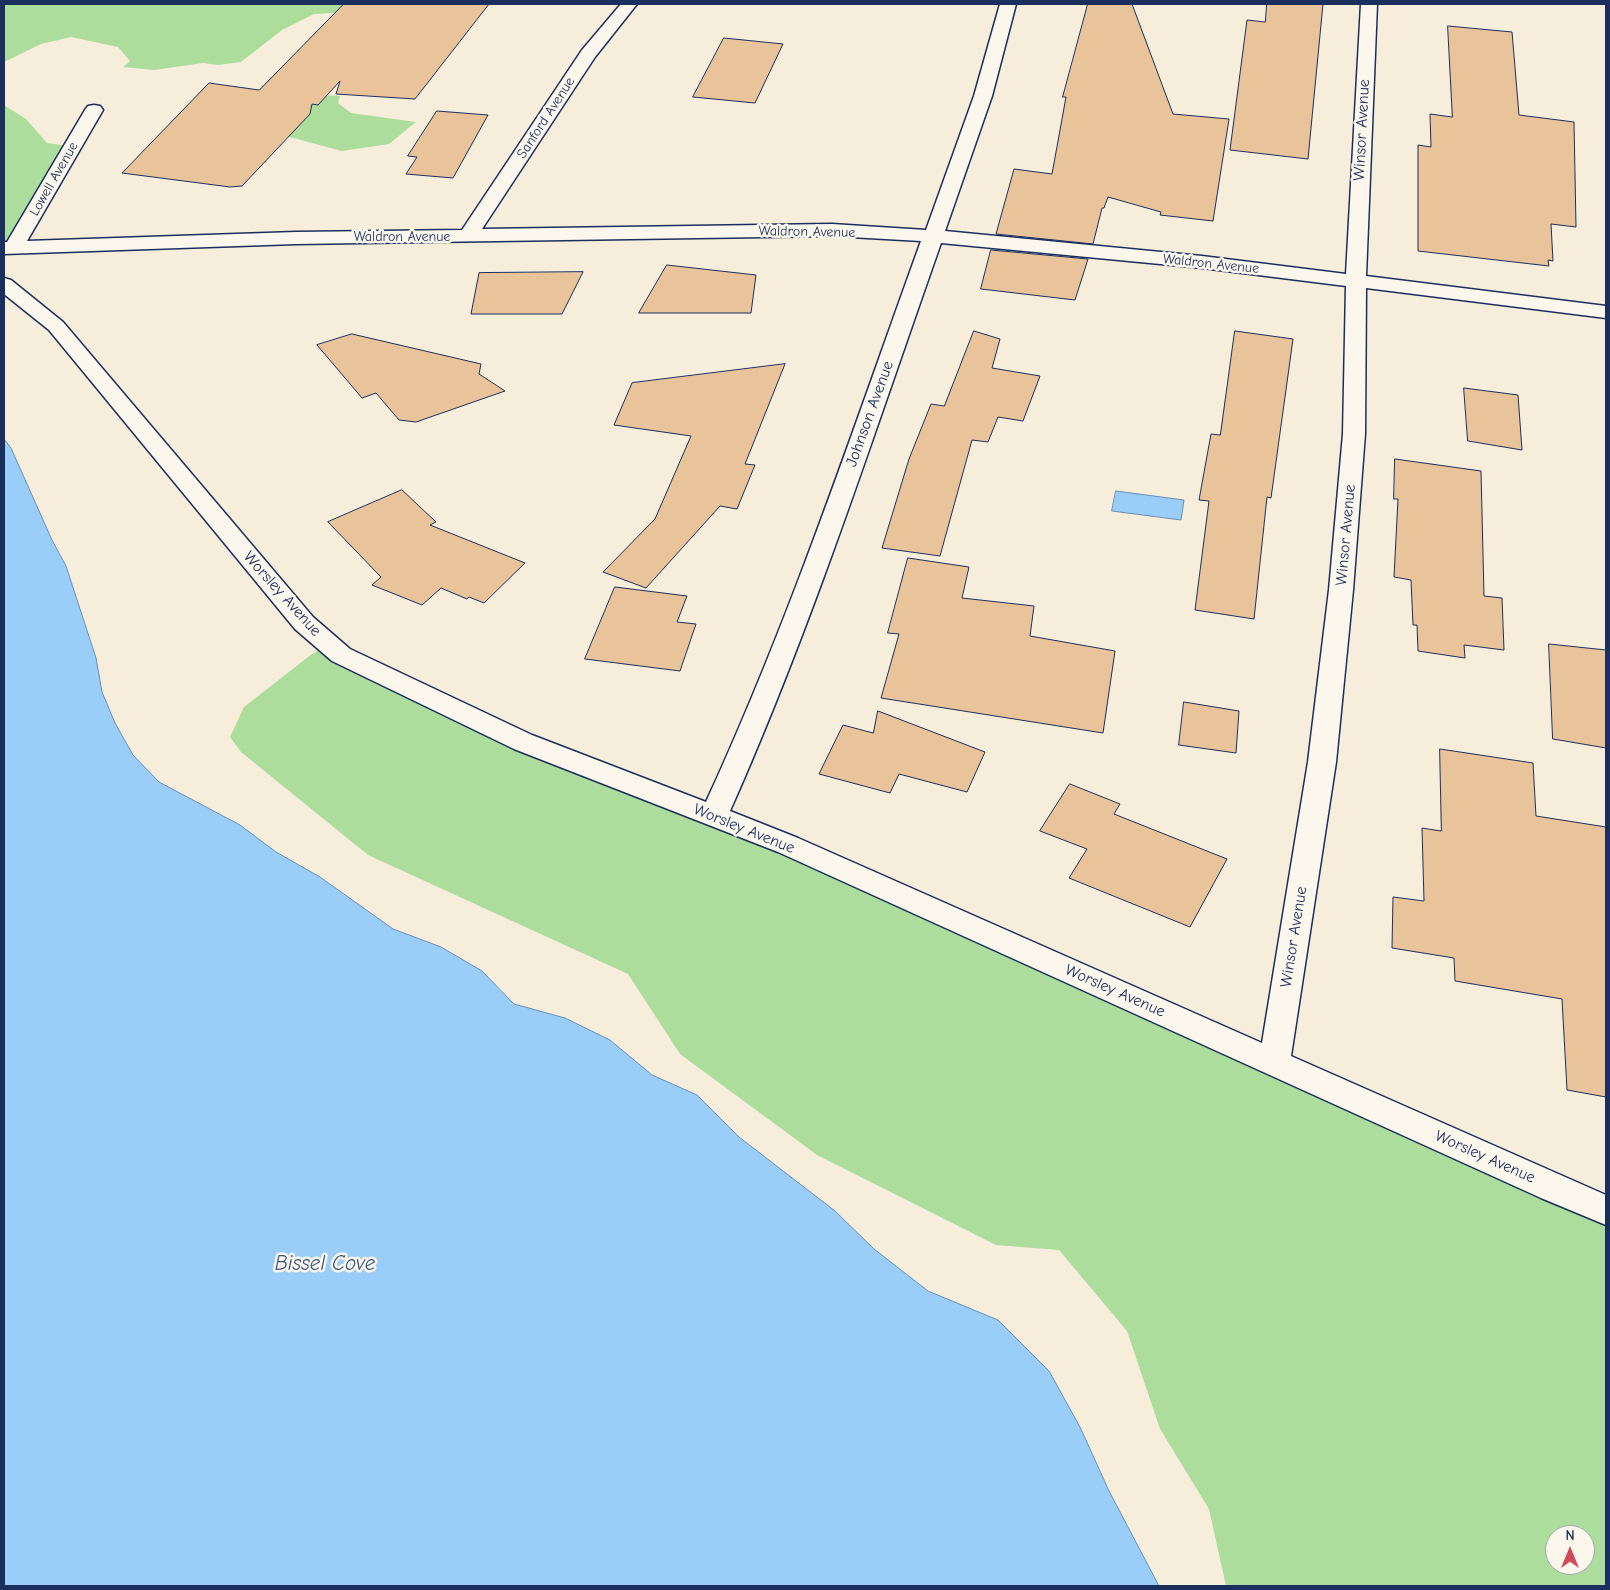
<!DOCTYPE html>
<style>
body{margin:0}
#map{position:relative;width:1610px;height:1590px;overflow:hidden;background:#f7eddb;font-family:"Comic Neue",sans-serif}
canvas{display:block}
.frame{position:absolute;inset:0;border:5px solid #1b2f5e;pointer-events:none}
.north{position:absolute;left:1545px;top:1525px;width:50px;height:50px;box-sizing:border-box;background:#fbf7ec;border:1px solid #a1a7b3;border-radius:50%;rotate:0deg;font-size:14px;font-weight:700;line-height:20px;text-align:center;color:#1b2f5e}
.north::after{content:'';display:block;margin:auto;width:18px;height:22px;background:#d1495b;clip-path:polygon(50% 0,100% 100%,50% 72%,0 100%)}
</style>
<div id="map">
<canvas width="1610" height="1590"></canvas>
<div class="frame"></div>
<div class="north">N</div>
</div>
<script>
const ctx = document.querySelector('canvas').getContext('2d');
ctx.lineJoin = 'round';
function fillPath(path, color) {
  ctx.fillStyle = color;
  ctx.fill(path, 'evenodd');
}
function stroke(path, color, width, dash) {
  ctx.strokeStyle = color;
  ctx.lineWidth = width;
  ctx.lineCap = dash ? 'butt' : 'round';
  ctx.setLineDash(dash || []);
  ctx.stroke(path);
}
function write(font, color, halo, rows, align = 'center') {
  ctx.font = font + ' "Comic Neue",sans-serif';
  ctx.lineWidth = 5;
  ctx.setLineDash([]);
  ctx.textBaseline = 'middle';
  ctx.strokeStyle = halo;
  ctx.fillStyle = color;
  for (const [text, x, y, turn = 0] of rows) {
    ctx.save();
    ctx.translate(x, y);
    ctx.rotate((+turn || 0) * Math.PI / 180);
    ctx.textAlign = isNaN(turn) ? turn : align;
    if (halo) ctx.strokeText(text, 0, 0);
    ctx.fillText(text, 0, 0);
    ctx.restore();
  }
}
const green = new Path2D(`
 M 4,4 L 402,4 L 398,9 L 314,14 L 282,30 L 241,62 L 218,65 L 203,63 L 154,70 L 123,67 L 130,61 L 118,47 L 71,37 L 41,44 L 4,62 Z
 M 291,93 L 340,96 L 338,103 L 351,113 L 416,122 L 389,144 L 342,151 L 282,135 Z
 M 4,105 L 26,119 L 47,143 L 68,146 L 11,245 L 4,246 Z
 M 325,647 L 526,743 L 699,805 L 1534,1180 L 1606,1209 L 1606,1586 L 1226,1586 L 1209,1509 L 1160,1429 L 1127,1331 L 1059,1250 L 996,1245 L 817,1155 L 680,1054 L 628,974 L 368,855 L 241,752 L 230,737 L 244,707 L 312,654 ZM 1555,1535 L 1585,1535 L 1585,1565 L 1555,1565 Z`);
const water = new Path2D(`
 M 4,439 L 11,448 L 52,540 L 66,566 L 96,658 L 102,692 L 115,723 L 133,755 L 159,782 L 240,825 L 276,852 L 320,877 L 393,929 L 441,947 L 482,971 L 514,1004 L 565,1018 L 610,1040 L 652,1075 L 697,1095 L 739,1137 L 835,1211 L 874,1249 L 928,1291 L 998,1320 L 1049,1371 L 1080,1427 L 1109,1491 L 1159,1586 L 4,1586 Z
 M 1116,491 L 1184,500 L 1181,520 L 1112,511 Z`);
const building = new Path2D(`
 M 344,4 L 489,4 L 415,99 L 336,94 L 340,81 L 318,105 L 312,104 L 310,114 L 242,186 L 230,187 L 122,173 L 209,83 L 259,90 Z
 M 1088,4 L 1132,4 L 1173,114 L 1229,119 L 1213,221 L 1160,215 L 1161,212 L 1108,197 L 1104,208 L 1102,208 L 1093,244 L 996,234 L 1014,169 L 1052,174 L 1066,97 L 1063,97 Z
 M 1267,4 L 1323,4 L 1308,159 L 1230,150 L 1247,20 L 1265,22 Z
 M 1448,26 L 1512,32 L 1519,115 L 1574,122 L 1576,227 L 1551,224 L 1553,261 L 1548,260 L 1549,266 L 1418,251 L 1418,145 L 1431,147 L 1430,114 L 1452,117 Z
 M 724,38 L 783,44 L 755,103 L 693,97 Z
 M 437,111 L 488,115 L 453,178 L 406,174 L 417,157 L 408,156 Z
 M 991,250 L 1088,259 L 1075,300 L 981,289 Z
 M 667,265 L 756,275 L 751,313 L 639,313 Z
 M 583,272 L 562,314 L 471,314 L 479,273 Z
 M 974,331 L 1000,339 L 992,368 L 1040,376 L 1023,421 L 998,417 L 988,442 L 972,440 L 940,556 L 882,548 L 909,459 L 931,404 L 944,406 Z
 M 1235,331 L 1293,339 L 1271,498 L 1267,497 L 1254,619 L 1195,610 L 1209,501 L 1199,500 L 1211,434 L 1220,435 Z
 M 352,334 L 481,364 L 479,374 L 505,391 L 416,422 L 399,420 L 376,393 L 362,398 L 317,345 Z
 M 785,364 L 745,464 L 755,465 L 737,509 L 720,506 L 646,588 L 603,572 L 655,519 L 691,436 L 614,425 L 632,383 Z
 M 1464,388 L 1518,395 L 1522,450 L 1468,441 Z
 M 1395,459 L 1481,471 L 1484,596 L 1502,598 L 1504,650 L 1464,645 L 1465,658 L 1418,651 L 1417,625 L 1413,625 L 1411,580 L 1394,577 L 1398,499 L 1394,499 Z
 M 402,490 L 436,522 L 430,525 L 525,563 L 484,603 L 469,597 L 467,599 L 441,588 L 422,605 L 372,585 L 381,577 L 328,522 Z
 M 908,558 L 969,567 L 962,598 L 1034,606 L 1030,636 L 1115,651 L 1103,733 L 881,698 L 899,634 L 888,633 Z
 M 615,587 L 687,596 L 677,622 L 696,624 L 680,671 L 585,659 Z
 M 1549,644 L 1606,650 L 1606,748 L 1553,739 Z
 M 1184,702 L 1239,711 L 1236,753 L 1179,745 Z
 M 878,711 L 985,752 L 967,792 L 899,774 L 890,793 L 819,774 L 843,725 L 873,733 Z
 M 1440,749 L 1533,763 L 1536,816 L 1606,827 L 1606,1097 L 1567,1090 L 1562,999 L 1455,981 L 1454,958 L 1392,948 L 1393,897 L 1424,901 L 1422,828 L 1441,831 Z
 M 1070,784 L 1120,804 L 1114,814 L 1227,859 L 1190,927 L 1069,878 L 1087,849 L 1040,831 Z`);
const minor = new Path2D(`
 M 621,4 L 637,4 L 595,57 L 482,229 L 832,224 L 926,230 L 974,96 L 1000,4 L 1016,4 L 992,96 L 945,231 L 1202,256 L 1346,274 L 1361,4 L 1377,4 L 1366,276 L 1606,306 L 1606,318 L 1366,288 L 1365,434 L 1353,590 L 1336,762 L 1291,1056 L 1606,1195 L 1606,1225 L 1541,1198 L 778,852 L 514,749 L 332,661 L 295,629 L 49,330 L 4,294 L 4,278 L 11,280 L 63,322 L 313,617 L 350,649 L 532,735 L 706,802 C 790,620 853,429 921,241 L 832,236 L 296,244 L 4,254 L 4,242 L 7,242 L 85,110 L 88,106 L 94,105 L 100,106 L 103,110 L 27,241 L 296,232 L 462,230 L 582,50 ZM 941,243 L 1202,268 L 1346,286 L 1343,434 L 1329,590 L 1308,762 L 1262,1043 L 798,838 L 730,811 C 812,627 874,433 941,243 Z`);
const farStreetnames = [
 ["Sanford Avenue",546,118,-57],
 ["Lowell Avenue",54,179,-60],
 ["Waldron Avenue",807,232,1],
 ["Waldron Avenue",402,237],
 ["Waldron Avenue",1211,264,6]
];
const streetNames = [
 ["Winsor Avenue",1362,130,-87],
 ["Johnson Avenue",870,414,-70],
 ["Winsor Avenue",1346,535,-85],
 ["Worsley Avenue",282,594,48],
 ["Worsley Avenue",744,829,22],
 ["Winsor Avenue",1294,937,-81],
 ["Worsley Avenue",1115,991,24],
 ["Worsley Avenue",1485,1157,24]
];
const nearWaternames = [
 ["Bissel Cove",325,1264]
];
fillPath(green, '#addd9d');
fillPath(water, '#9acdf8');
stroke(water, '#678eba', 1);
fillPath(building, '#e9c399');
stroke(building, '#1b2f5e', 1);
stroke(minor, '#1b2f5e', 3);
fillPath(minor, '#fbf7ec');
write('14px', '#1b2f5e', '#fbf7ec', farStreetnames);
write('16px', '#1b2f5e', '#fbf7ec', streetNames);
write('italic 21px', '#3b5684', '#fbf7ec', nearWaternames);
</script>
